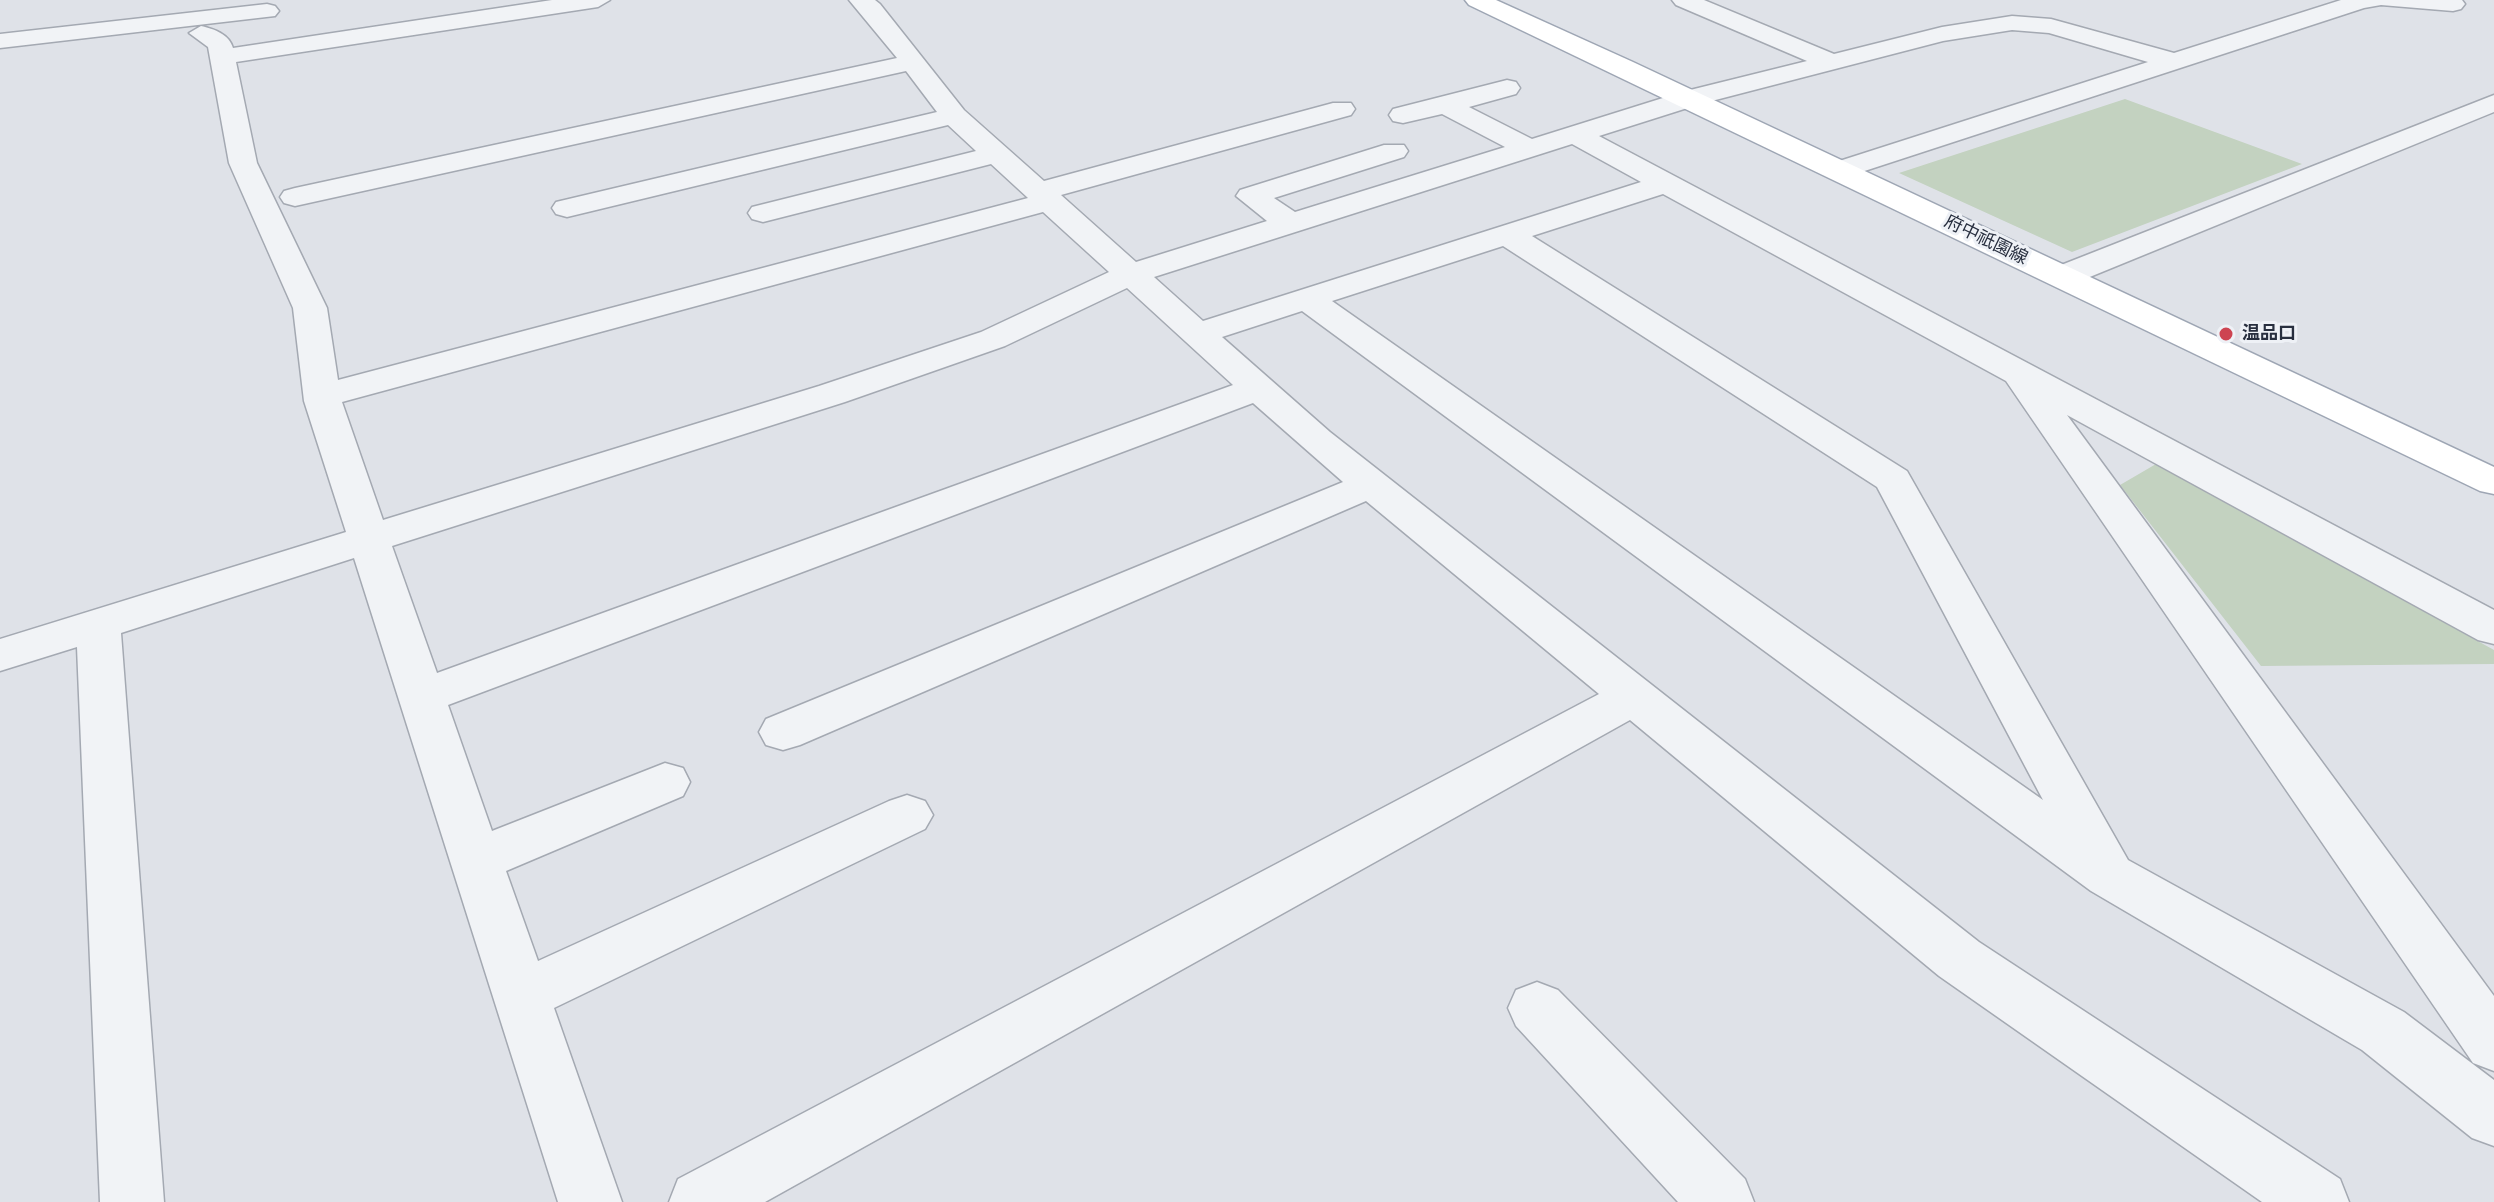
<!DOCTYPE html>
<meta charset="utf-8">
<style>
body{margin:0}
canvas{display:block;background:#dfe2e8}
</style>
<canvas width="2494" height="1202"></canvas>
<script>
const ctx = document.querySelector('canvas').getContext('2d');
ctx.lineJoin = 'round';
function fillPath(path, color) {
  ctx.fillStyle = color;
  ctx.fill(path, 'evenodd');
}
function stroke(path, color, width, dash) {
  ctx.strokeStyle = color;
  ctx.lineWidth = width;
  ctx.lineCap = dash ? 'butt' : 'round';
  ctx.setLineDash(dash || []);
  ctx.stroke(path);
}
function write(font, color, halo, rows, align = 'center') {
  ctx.font = font + ' Montserrat,"Noto Sans JP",sans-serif';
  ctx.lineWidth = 6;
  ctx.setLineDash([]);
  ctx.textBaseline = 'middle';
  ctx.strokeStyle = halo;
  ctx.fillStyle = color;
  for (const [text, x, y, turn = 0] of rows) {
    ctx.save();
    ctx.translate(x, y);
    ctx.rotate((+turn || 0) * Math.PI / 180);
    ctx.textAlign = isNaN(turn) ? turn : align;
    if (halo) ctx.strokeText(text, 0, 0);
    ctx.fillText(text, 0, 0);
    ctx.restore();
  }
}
const green = new Path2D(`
 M 2125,99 L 2302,164 L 2072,252 L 1899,173 Z
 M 2156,464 L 2494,650 L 2494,664 L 2261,666 L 2120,485 Z`);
const minor = new Path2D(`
 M 552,0 L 610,0 L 598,7 L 236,62 L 257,163 L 327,308 L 338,380 L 1028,198 L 991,164 L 763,222 L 752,219 L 748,213 L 752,207 L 976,151 L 948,125 L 567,217 L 556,214 L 552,208 L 556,202 L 937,112 L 906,71 L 295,206 L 284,203 L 280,197 L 284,191 L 295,188 L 897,58 L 849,0 L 875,0 L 880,4 L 964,110 L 1044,181 L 1333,103 L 1351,103 L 1355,109 L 1351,115 L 1061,195 L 1136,262 L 1267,221 L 1236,196 L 1240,190 L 1384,145 L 1404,145 L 1408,151 L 1404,157 L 1274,198 L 1295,212 L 1505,147 L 1442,114 L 1403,123 L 1393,121 L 1389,115 L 1393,109 L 1507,80 L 1516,82 L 1520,88 L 1516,94 L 1469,107 L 1532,139 L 1682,92 L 1807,61 L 1676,5 L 1672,0 L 1704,0 L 1834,54 L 1942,27 L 2012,16 L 2051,19 L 2174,53 L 2341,0 L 2462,0 L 2465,4 L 2461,9 L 2453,11 L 2381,5 L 2364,8 L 1840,179 L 1830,176 L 1826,170 L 1830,164 L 2148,62 L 2049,33 L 2012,30 L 1943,41 L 1700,104 L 1599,136 L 2494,610 L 2494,644 L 2478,640 L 2067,415 L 2494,996 L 2494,1071 L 2473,1063 L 2006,381 L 1663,194 L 1532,236 L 1907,471 L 2128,860 L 2404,1012 L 2494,1080 L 2494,1146 L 2472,1138 L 2362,1050 L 2091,891 L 1302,311 L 1222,337 L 1330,432 L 1979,942 L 2340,1179 L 2349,1202 L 2262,1202 L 1939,976 L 1630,720 L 765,1202 L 669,1202 L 678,1179 L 1599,694 L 1366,501 L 800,745 L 783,750 L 766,745 L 759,732 L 766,719 L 1343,482 L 1253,403 L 448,705 L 492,831 L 665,763 L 683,768 L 690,782 L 683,796 L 506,871 L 538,961 L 889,801 L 907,795 L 925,801 L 933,815 L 925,829 L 554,1008 L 622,1202 L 558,1202 L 354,558 L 121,633 L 164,1202 L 100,1202 L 77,647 L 0,671 L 0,639 L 346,532 L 304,401 L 293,308 L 229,163 L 208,47 L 189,33 L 201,26 C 214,29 229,34 233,48 ZM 1572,144 L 1641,182 L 1203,321 L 1154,277 ZM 1043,212 L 1109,272 L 981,332 L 819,386 L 383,520 L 342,402 ZM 1503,246 L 1877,487 L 2043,800 L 1332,301 ZM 1127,288 L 1233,385 L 437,673 L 392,546 L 845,402 L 1005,346 Z
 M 267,4 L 275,6 L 279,11 L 275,16 L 0,48 L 0,34 Z
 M 2494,95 L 2494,112 L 2075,283 L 2063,286 L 2051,283 L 2047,276 L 2051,269 Z
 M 1537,982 L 1558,990 L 1745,1179 L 1754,1202 L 1678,1202 L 1516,1026 L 1508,1008 L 1516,990 Z`);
const major = new Path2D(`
 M 1465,0 L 1496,0 L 1633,62 L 2494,467 L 2494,494 L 2480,491 L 1469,5 Z`);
const markers = [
 [2226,334,8,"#cd4451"]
];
const farStreetnames = [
 ["府中祇園線",1986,240,26]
];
const farPoinames = [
 ["温品口",2242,334]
];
fillPath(green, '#c3d2c0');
stroke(minor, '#a4a9b2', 3);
stroke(major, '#9ea6b4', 3);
fillPath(minor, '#f1f3f6');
fillPath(major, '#fff');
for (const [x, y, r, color] of markers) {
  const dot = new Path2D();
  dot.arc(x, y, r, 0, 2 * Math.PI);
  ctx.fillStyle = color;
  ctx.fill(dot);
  stroke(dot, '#eef1f6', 3);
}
write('18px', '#282f3f', '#eef1f6', farStreetnames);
write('bold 18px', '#282f3f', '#eef1f6', farPoinames, 'left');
</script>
